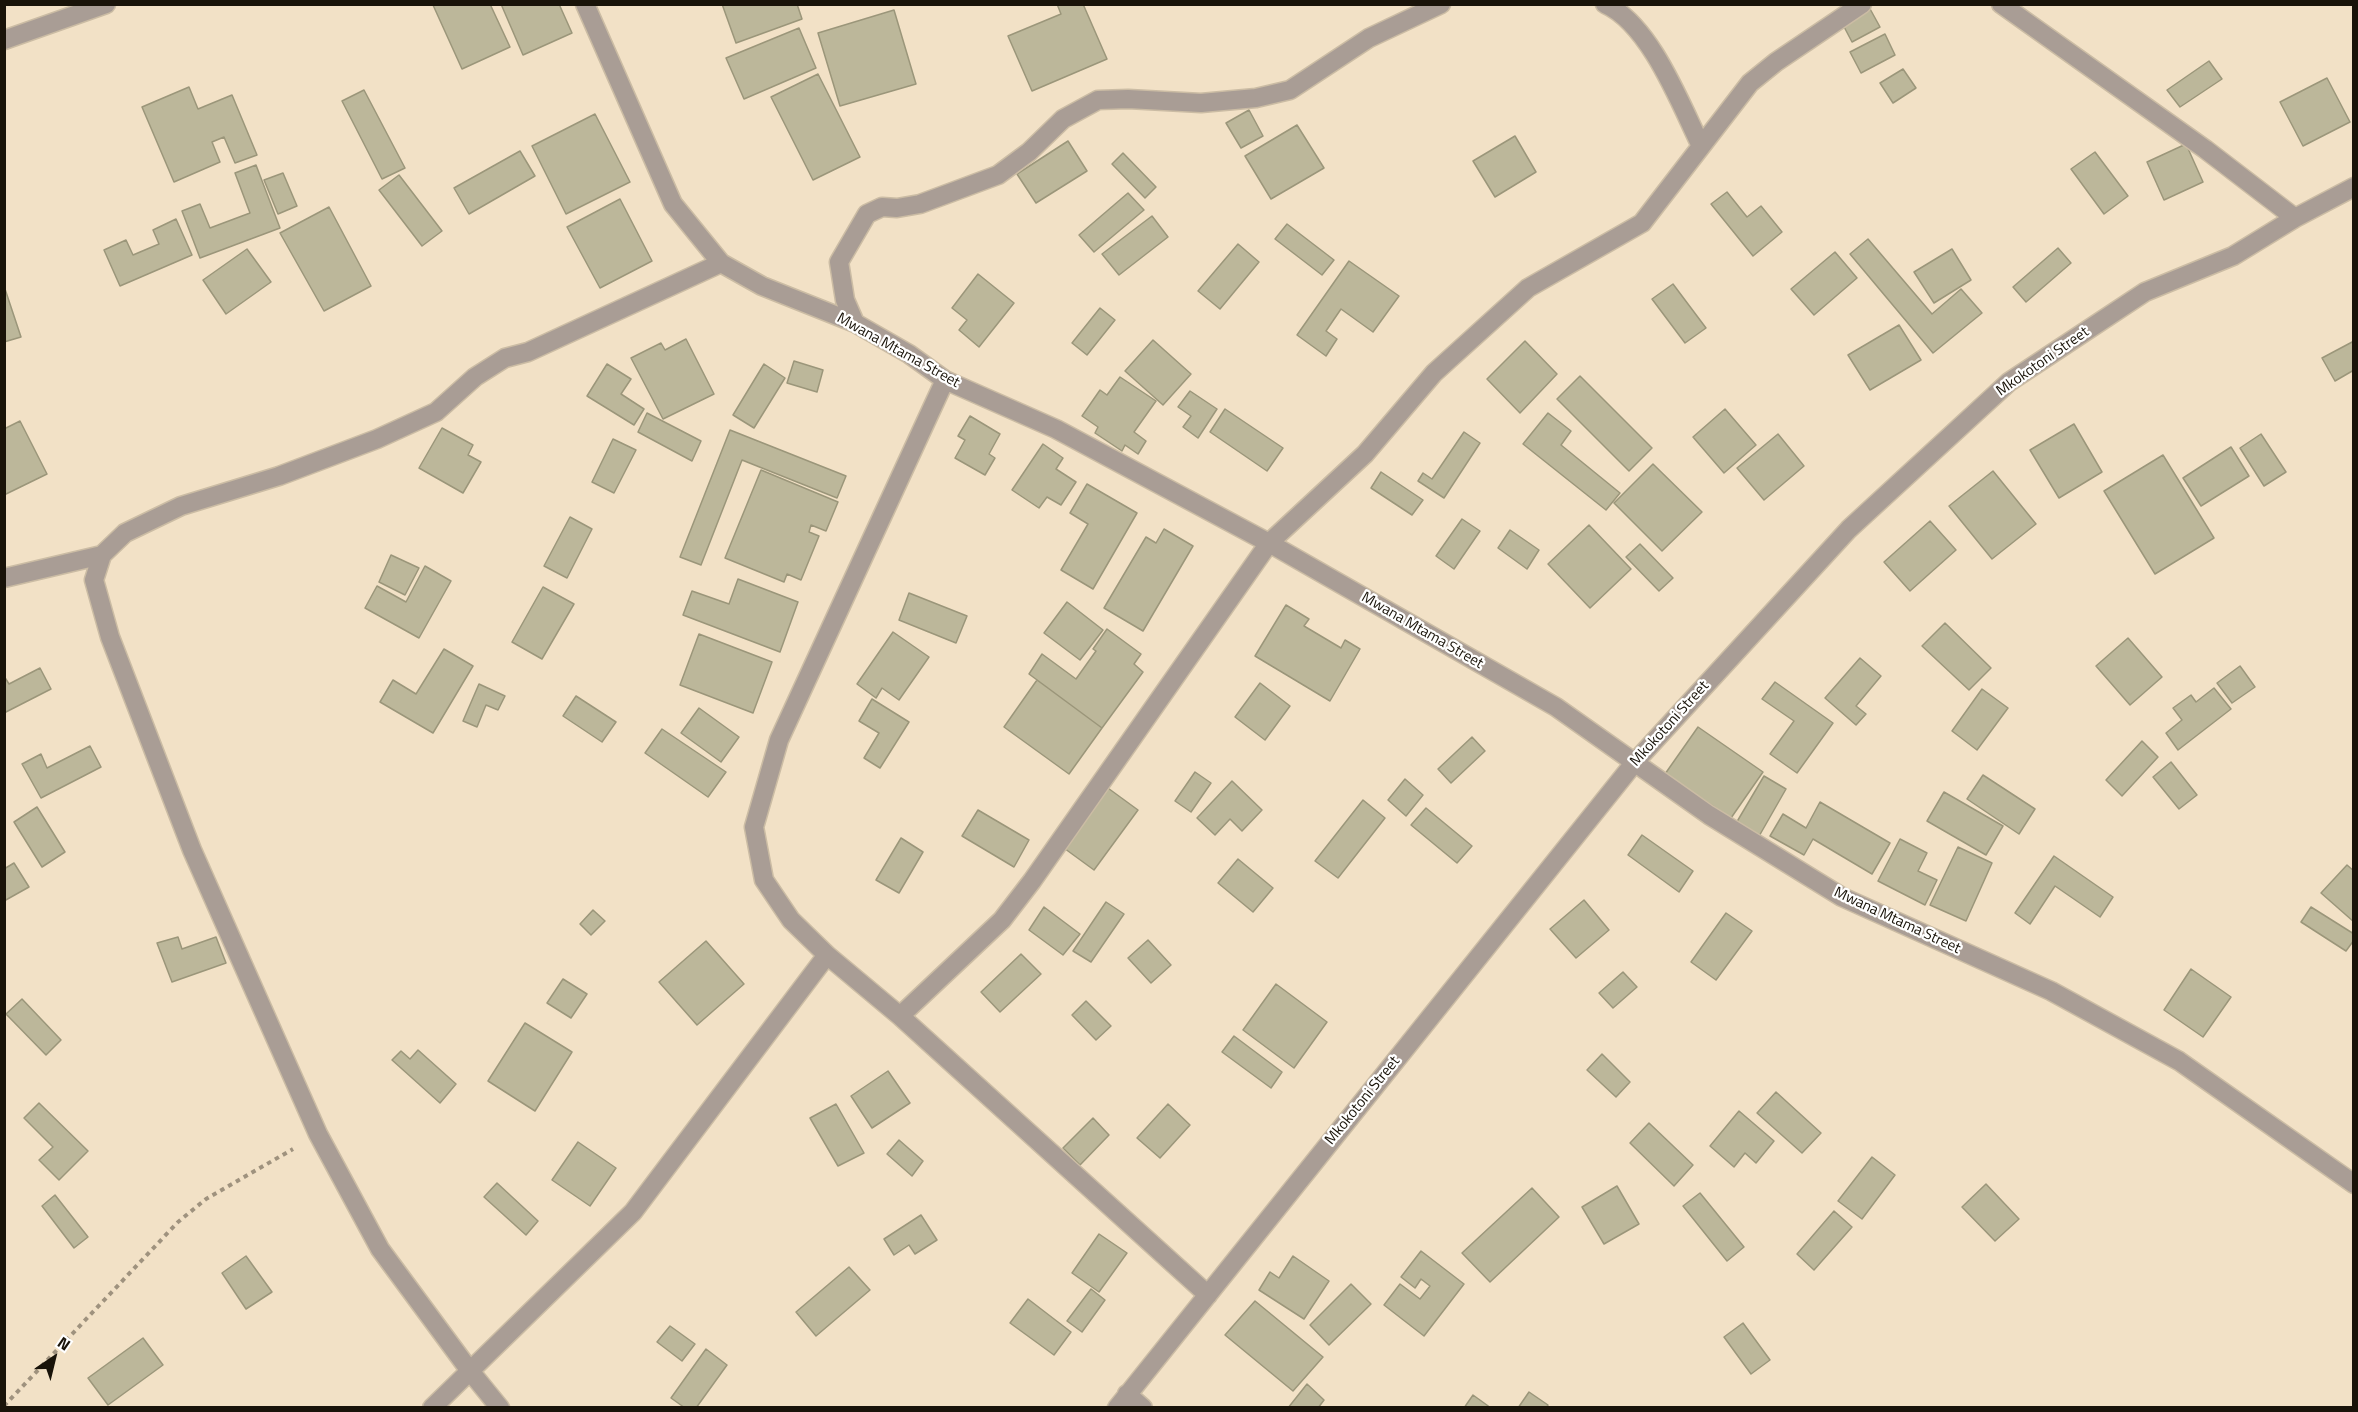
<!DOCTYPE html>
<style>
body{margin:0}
#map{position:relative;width:2358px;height:1412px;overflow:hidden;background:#f2e1c6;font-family:"Titillium Web",sans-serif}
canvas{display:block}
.frame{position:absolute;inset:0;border:6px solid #191309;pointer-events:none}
.north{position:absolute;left:24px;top:1328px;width:60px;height:60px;-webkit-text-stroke:4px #fff;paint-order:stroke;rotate:35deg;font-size:16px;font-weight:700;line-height:24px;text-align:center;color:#191309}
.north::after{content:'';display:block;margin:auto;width:21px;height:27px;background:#191309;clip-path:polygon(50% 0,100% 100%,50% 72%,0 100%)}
</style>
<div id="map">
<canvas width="2358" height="1412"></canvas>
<div class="frame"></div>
<div class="north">N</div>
</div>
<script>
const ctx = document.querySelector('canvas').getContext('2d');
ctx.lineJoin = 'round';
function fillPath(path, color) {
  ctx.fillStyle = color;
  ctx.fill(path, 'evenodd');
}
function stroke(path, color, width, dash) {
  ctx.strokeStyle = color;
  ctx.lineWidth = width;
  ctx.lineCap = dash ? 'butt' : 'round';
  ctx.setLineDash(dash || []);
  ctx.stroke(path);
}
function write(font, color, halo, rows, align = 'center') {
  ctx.font = font + ' "Titillium Web",sans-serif';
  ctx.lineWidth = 4.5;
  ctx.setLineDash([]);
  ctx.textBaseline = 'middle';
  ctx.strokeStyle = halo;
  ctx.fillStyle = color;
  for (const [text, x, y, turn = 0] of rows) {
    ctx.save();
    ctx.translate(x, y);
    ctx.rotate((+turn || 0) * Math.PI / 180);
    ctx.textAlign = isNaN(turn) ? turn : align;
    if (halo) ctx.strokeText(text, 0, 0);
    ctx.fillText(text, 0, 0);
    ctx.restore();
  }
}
const building = new Path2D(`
 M 490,4 L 510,47 L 462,69 L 433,5 Z
 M 501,4 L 559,4 L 572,33 L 523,55 Z
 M 722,4 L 797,4 L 802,19 L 736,43 Z
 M 1057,4 L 1083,4 L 1107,59 L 1032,91 L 1008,36 L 1061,14 Z
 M 1869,7 L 1880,27 L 1852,42 L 1841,21 Z
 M 894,10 L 916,84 L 840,106 L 818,33 Z
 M 799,28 L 816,68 L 744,99 L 726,58 Z
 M 1885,34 L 1895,55 L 1861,73 L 1850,52 Z
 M 2209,61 L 2222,79 L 2180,107 L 2167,90 Z
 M 1903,69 L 1916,88 L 1893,103 L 1880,83 Z
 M 818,74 L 860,157 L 813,180 L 771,97 Z
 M 2327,78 L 2350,122 L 2303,146 L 2280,102 Z
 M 189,87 L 198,109 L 232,95 L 257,155 L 235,163 L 224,137 L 212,142 L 220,162 L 174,182 L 142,107 Z
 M 364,90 L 405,168 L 382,179 L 342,101 Z
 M 1249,110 L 1263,136 L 1241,148 L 1226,123 Z
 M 595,114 L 630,182 L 566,214 L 532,146 Z
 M 1297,125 L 1324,168 L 1271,199 L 1245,156 Z
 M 1515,136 L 1536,172 L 1495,197 L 1473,161 Z
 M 1068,141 L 1087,171 L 1036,203 L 1017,174 Z
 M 2186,144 L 2203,182 L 2164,200 L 2147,162 Z
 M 520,151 L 535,176 L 469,214 L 454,188 Z
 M 2095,152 L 2128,196 L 2104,214 L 2071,169 Z
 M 1123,153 L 1156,187 L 1145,198 L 1112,164 Z
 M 256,165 L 280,228 L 200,258 L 182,211 L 200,204 L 210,228 L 250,213 L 235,173 Z
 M 283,173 L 297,206 L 278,214 L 264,180 Z
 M 399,175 L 442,231 L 422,246 L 379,190 Z
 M 1727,192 L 1747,217 L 1761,206 L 1782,232 L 1753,256 L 1711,204 Z
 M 1128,193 L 1144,210 L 1094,252 L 1079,235 Z
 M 620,199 L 652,261 L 600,288 L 567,227 Z
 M 329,207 L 371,286 L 324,311 L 280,233 Z
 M 1152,216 L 1168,237 L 1119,275 L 1102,254 Z
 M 176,219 L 192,255 L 120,286 L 104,250 L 126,240 L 133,255 L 159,244 L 153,230 Z
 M 1287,224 L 1334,260 L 1322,275 L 1275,239 Z
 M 1868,239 L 1932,314 L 1961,289 L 1982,313 L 1933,353 L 1850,254 Z
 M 1238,244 L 1259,262 L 1220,309 L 1198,291 Z
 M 2058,248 L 2071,263 L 2026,302 L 2013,287 Z
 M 247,249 L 271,282 L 226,314 L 203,280 Z
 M 1952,249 L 1971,280 L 1934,303 L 1914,272 Z
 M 1835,252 L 1857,278 L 1814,315 L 1791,289 Z
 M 1349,261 L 1399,296 L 1373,332 L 1341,309 L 1326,331 L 1337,339 L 1326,356 L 1297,335 Z
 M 978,274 L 1014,303 L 979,347 L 959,330 L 967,320 L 952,308 Z
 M 1673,284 L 1706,328 L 1685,343 L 1652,299 Z
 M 4,286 L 21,337 L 4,342 Z
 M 1100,308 L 1115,320 L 1087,355 L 1072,343 Z
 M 1899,325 L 1921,360 L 1870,390 L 1848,355 Z
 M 686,339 L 714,394 L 663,419 L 631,358 L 661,343 L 665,350 Z
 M 1153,340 L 1191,374 L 1163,405 L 1125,371 Z
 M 1525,341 L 1557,374 L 1520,413 L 1487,379 Z
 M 2354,341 L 2354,370 L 2335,381 L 2322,358 Z
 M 794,361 L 823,370 L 817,392 L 787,383 Z
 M 607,364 L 631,379 L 621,394 L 644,409 L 634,425 L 587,396 Z
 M 764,364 L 785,378 L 754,428 L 733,415 Z
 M 1580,376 L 1652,448 L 1629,471 L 1557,399 Z
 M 1120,377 L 1156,401 L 1134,432 L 1146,441 L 1138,454 L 1125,445 L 1122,451 L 1095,433 L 1098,427 L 1082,416 L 1100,390 L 1107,395 Z
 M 1190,391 L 1217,409 L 1198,438 L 1183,427 L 1191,416 L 1178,407 Z
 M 1225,409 L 1283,448 L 1267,471 L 1210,432 Z
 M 1725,409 L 1756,445 L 1724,473 L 1693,437 Z
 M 647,413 L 701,441 L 692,461 L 638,432 Z
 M 1548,413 L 1571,431 L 1561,445 L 1620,493 L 1606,510 L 1523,444 Z
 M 970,416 L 1000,434 L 989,454 L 995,458 L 985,475 L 955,458 L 965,440 L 958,436 Z
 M 20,421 L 47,474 L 4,495 L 4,429 Z
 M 2074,424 L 2102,472 L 2059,498 L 2030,450 Z
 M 442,428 L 473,445 L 468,455 L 481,462 L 463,493 L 419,468 Z
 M 730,430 L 846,476 L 837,498 L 742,460 L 701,565 L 680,557 Z
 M 1464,432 L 1480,443 L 1444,498 L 1418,481 L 1423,473 L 1432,479 Z
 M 1778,434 L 1804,466 L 1764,500 L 1737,468 Z
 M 2261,434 L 2286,472 L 2264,486 L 2240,448 Z
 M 613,439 L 636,450 L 614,493 L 592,482 Z
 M 1043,444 L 1063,458 L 1056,469 L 1076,482 L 1061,505 L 1047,497 L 1039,508 L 1012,490 Z
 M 2231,447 L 2249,476 L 2201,506 L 2183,478 Z
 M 2163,455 L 2214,538 L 2155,574 L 2104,491 Z
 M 1653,464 L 1702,512 L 1662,551 L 1614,503 Z
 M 761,470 L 838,502 L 826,531 L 811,525 L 809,532 L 819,536 L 801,580 L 787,574 L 784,582 L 725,558 Z
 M 1993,471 L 2036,524 L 1992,559 L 1949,506 Z
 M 1381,472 L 1423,500 L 1412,515 L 1371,488 Z
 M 1087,484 L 1137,513 L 1093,589 L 1061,570 L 1088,524 L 1070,513 Z
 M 570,517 L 592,529 L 567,578 L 544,566 Z
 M 1462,519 L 1480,531 L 1454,569 L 1436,556 Z
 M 1930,521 L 1956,550 L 1910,591 L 1884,562 Z
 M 1589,525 L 1631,569 L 1590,608 L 1548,564 Z
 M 1164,529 L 1193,546 L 1143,631 L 1104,608 L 1146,537 L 1156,543 Z
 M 1510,530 L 1539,550 L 1527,569 L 1498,548 Z
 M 1640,544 L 1673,578 L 1659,591 L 1626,557 Z
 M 391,555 L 419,568 L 405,595 L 379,582 Z
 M 425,566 L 451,581 L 419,638 L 365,608 L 377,586 L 406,602 Z
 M 738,579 L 798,602 L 780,652 L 683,615 L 692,591 L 729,604 Z
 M 543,587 L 574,604 L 542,659 L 512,642 Z
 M 909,593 L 967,616 L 956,643 L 899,620 Z
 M 1067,602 L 1103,630 L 1080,660 L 1044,633 Z
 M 1286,605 L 1309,619 L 1304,626 L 1341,648 L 1345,640 L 1360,649 L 1330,701 L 1255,656 Z
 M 1945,623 L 1991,668 L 1969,690 L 1922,646 Z
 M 1107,629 L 1141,654 L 1134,664 L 1143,672 L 1102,728 L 1029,674 L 1042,654 L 1076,679 L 1096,651 L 1093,649 Z
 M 893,632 L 929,657 L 899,700 L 882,688 L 876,698 L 857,684 Z
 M 699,634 L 772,662 L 753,713 L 680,685 Z
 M 2128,638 L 2162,677 L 2130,705 L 2096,666 Z
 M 444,649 L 473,666 L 433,733 L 380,702 L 393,680 L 416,694 Z
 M 1860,658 L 1881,676 L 1856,706 L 1866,714 L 1856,725 L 1825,698 Z
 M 2240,666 L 2255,687 L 2232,703 L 2217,683 Z
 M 40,668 L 51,689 L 4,713 L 4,676 L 9,684 Z
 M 1037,680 L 1102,728 L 1069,774 L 1004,727 Z
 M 1775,682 L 1833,723 L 1797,773 L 1770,754 L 1794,721 L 1762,699 Z
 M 1260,683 L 1290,706 L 1265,740 L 1235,717 Z
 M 479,684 L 505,696 L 498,710 L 486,705 L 477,727 L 463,721 Z
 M 2214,688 L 2231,709 L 2178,750 L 2166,733 L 2182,720 L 2173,708 L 2191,695 L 2196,702 Z
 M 1982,689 L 2008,708 L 1977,750 L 1952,731 Z
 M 576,696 L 616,722 L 602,742 L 563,716 Z
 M 872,699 L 909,722 L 880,768 L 864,758 L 879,733 L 859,721 Z
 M 699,708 L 739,737 L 721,762 L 681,733 Z
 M 1698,727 L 1763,772 L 1731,818 L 1665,774 Z
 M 662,729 L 726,772 L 708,797 L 645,753 Z
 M 1472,737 L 1485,751 L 1451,783 L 1438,769 Z
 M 2142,741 L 2158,757 L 2122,796 L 2106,780 Z
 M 90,746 L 101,767 L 41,798 L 22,764 L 41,754 L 47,768 Z
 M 2171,762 L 2197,795 L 2179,809 L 2153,777 Z
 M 1195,772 L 1211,783 L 1191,812 L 1175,801 Z
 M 1983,775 L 2035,809 L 2019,834 L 1967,799 Z
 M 1764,776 L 1786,789 L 1758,838 L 1735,825 Z
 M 1405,779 L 1423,795 L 1406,816 L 1388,800 Z
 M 1232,781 L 1262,810 L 1242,831 L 1230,819 L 1215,835 L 1197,818 Z
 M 1101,783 L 1138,810 L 1094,870 L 1057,843 Z
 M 1944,792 L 2003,826 L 1986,855 L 1927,821 Z
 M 1363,800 L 1385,818 L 1338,878 L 1315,861 Z
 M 1820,802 L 1890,843 L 1872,874 L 1813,839 L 1804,855 L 1770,836 L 1783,814 L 1806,828 Z
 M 37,807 L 65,852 L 42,867 L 14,822 Z
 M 1426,808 L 1472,846 L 1457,863 L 1411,825 Z
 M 978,810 L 1029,840 L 1014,867 L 962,836 Z
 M 1642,835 L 1693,871 L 1679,892 L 1628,855 Z
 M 901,838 L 923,852 L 899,893 L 876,880 Z
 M 1900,839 L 1927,853 L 1918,871 L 1937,880 L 1925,905 L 1878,881 Z
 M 1958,847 L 1992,863 L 1966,921 L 1930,905 Z
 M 2054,856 L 2113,897 L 2100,917 L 2055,886 L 2030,924 L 2015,913 Z
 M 1238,859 L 1273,888 L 1253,912 L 1218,883 Z
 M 14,863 L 29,887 L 4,901 L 4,869 Z
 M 2347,865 L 2354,871 L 2354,922 L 2321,893 Z
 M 1584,900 L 1609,930 L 1576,958 L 1550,929 Z
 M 1106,902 L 1124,914 L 1091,962 L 1073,951 Z
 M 1044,907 L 1080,934 L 1063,955 L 1029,930 Z
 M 2311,907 L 2354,934 L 2354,940 L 2346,951 L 2301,922 Z
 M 593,910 L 605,921 L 591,935 L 580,924 Z
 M 1726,913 L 1752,931 L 1716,980 L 1691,962 Z
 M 178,937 L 182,949 L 216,937 L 226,963 L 172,982 L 157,943 Z
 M 1148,940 L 1171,965 L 1151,983 L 1128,958 Z
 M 706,941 L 744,984 L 697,1025 L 659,982 Z
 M 1021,954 L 1041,974 L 1000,1012 L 981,992 Z
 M 2191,969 L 2231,997 L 2203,1037 L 2164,1010 Z
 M 1623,972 L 1637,987 L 1613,1008 L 1599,993 Z
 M 563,979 L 587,994 L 571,1018 L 547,1003 Z
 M 1276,984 L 1327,1022 L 1294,1068 L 1243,1030 Z
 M 22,999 L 61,1040 L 46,1055 L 6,1014 Z
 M 1086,1001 L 1111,1026 L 1096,1040 L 1072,1015 Z
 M 525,1023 L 572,1052 L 535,1111 L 488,1081 Z
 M 1234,1036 L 1282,1072 L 1271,1088 L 1222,1052 Z
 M 418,1050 L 456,1084 L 440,1103 L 392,1060 L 401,1051 L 410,1059 Z
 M 1602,1054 L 1630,1082 L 1616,1097 L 1587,1070 Z
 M 888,1071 L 910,1103 L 872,1128 L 851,1096 Z
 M 1776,1092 L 1821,1133 L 1802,1153 L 1757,1113 Z
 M 39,1103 L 88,1151 L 59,1180 L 39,1160 L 53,1147 L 24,1118 Z
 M 836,1104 L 864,1153 L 838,1166 L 810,1118 Z
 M 1168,1104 L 1190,1125 L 1160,1158 L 1137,1138 Z
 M 1739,1111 L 1774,1141 L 1756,1163 L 1745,1153 L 1734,1167 L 1710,1146 Z
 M 1093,1118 L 1109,1135 L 1080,1165 L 1063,1148 Z
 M 1649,1123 L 1693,1165 L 1674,1186 L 1630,1143 Z
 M 899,1140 L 923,1161 L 912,1176 L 887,1154 Z
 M 578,1142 L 616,1168 L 590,1206 L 552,1180 Z
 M 1872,1157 L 1895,1175 L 1862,1219 L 1838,1201 Z
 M 497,1183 L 538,1221 L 526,1235 L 484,1197 Z
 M 1986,1184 L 2019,1219 L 1995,1241 L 1962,1207 Z
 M 1617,1186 L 1639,1224 L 1604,1244 L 1582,1207 Z
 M 1532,1188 L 1559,1217 L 1490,1282 L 1462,1253 Z
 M 1700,1193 L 1744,1247 L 1727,1261 L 1683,1206 Z
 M 55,1195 L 88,1237 L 74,1248 L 42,1206 Z
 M 1834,1211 L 1852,1227 L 1814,1270 L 1797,1254 Z
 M 921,1215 L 937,1240 L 915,1254 L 909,1245 L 894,1255 L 884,1239 Z
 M 1099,1234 L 1127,1253 L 1099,1292 L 1072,1273 Z
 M 1421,1251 L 1464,1284 L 1424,1336 L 1384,1305 L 1400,1284 L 1420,1299 L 1430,1286 L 1421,1279 L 1415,1288 L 1401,1277 Z
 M 246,1256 L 272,1292 L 246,1309 L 222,1273 Z
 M 1293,1256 L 1329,1281 L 1304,1319 L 1259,1290 L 1270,1272 L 1279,1278 Z
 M 849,1267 L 870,1290 L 816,1336 L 796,1312 Z
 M 1351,1284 L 1371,1304 L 1329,1345 L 1310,1325 Z
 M 1091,1289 L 1105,1300 L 1082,1332 L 1067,1321 Z
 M 1028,1299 L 1071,1332 L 1054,1355 L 1010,1323 Z
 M 1255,1301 L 1323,1357 L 1293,1391 L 1225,1335 Z
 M 1743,1323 L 1770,1360 L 1751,1374 L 1724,1337 Z
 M 670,1326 L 695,1344 L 682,1361 L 657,1342 Z
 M 143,1338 L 163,1365 L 108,1405 L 88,1378 Z
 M 706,1349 L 727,1365 L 696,1408 L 685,1408 L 671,1398 Z
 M 1307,1384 L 1324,1400 L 1318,1408 L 1288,1408 Z
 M 1529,1392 L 1548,1405 L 1546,1408 L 1518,1408 Z
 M 1473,1395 L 1491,1408 L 1464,1408 Z`);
const path = new Path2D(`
 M 4,1406 L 178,1222 L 206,1199 L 293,1149`);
const minor = new Path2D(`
 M 585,4 L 673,204 L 721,263 L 762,286 L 855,323 L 909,354 L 945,380 L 1056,429 L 1269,543 L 1556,707 L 1709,815 L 1842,897 L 2051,991 L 2179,1061 L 2354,1184
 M 1605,4 C 1650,24 1680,103 1701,146
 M 2001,4 L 2205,149 L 2295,218
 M 4,40 L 106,4
 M 855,323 L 845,300 L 839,262 L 867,214 L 882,207 L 897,208 L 920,204 L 998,175 L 1029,152 L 1063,119 L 1098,100 L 1128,99 L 1201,103 L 1256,98 L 1290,90 L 1369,38 L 1441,4
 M 945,380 L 779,740 L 754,827 L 764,880 L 791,920 L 827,955 L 900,1016 L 1208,1295
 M 4,578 L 102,555
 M 900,1016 L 1002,920 L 1032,881 L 1269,543 L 1365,454 L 1434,373 L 1528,288 L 1642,223 L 1750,83 L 1776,62 L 1862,4
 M 1127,1394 L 1143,1408
 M 432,1408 L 633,1212 L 827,955
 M 500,1408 L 470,1371 L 380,1249 L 318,1134 L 192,850 L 110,637 L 94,580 L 102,555 L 125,533 L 181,506 L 279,476 L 377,439 L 436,412 L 475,377 L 505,358 L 528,352 L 721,263
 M 1117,1408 L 1635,762 L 1849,529 L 2009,382 L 2145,292 L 2233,256 L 2295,218 L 2354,187`);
const streetNames = [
 ["Mwana Mtama Street",898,351,29],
 ["Mkokotoni Street",2043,362,-35],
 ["Mwana Mtama Street",1422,631,30],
 ["Mkokotoni Street",1670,724,-48],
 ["Mwana Mtama Street",1897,921,25],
 ["Mkokotoni Street",1363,1101,-51]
];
fillPath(building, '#bcb79a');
stroke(building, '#9b967a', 1.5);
stroke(minor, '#cbbca4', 21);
stroke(path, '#9f927e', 4, [4.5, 4.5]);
stroke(minor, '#a99d95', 18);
write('15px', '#191309', '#fff', streetNames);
</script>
